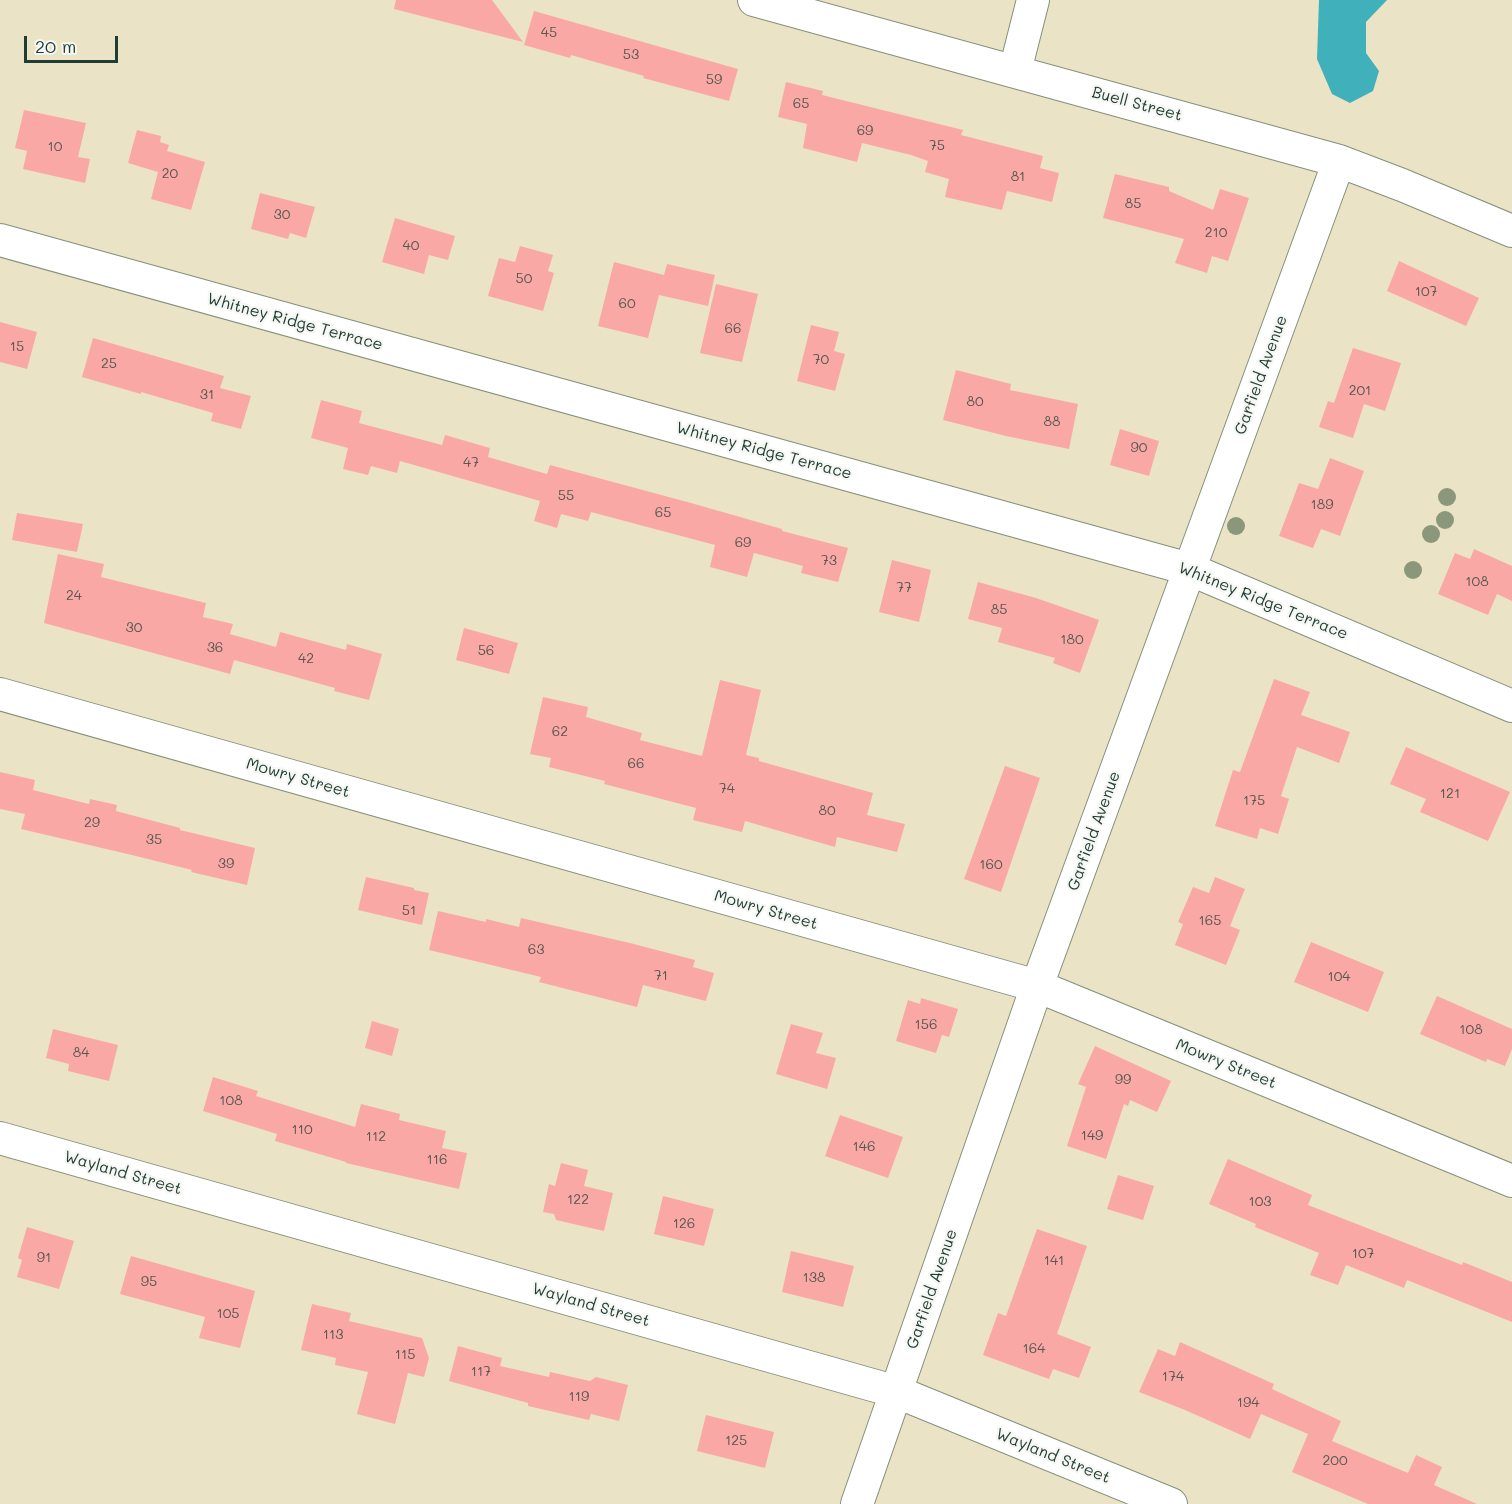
<!DOCTYPE html>
<style>
body{margin:0}
#map{position:relative;width:1512px;height:1504px;overflow:hidden;background:#ebe3c5;font-family:Mali,sans-serif}
canvas{display:block}
.scale{position:absolute;left:24px;top:36px;width:94px;height:27px;box-sizing:border-box;border:3px solid #1f3d34;border-top:0;padding-left:8px;font-size:18px;line-height:21px;white-space:nowrap;color:#1f3d34;-webkit-text-stroke:4px #f6f6f2;paint-order:stroke}
</style>
<div id="map">
<canvas width="1512" height="1504"></canvas>
<div class="scale">20 m</div>
</div>
<script>
const ctx = document.querySelector('canvas').getContext('2d');
ctx.lineJoin = 'round';
function fillPath(path, color) {
  ctx.fillStyle = color;
  ctx.fill(path, 'evenodd');
}
function stroke(path, color, width, dash) {
  ctx.strokeStyle = color;
  ctx.lineWidth = width;
  ctx.lineCap = dash ? 'butt' : 'round';
  ctx.setLineDash(dash || []);
  ctx.stroke(path);
}
function write(font, color, halo, rows, align = 'center') {
  ctx.font = font + ' Mali,sans-serif';
  ctx.lineWidth = 4.5;
  ctx.setLineDash([]);
  ctx.textBaseline = 'middle';
  ctx.strokeStyle = halo;
  ctx.fillStyle = color;
  for (const [text, x, y, turn = 0] of rows) {
    ctx.save();
    ctx.translate(x, y);
    ctx.rotate((+turn || 0) * Math.PI / 180);
    ctx.textAlign = isNaN(turn) ? turn : align;
    if (halo) ctx.strokeText(text, 0, 0);
    ctx.fillText(text, 0, 0);
    ctx.restore();
  }
}
const water = new Path2D(`
 M 1319,0 L 1387,0 L 1366,22 L 1366,53 L 1379,71 L 1373,91 L 1350,103 L 1332,94 L 1317,59 Z`);
const building = new Path2D(`
 M 396,0 L 492,0 L 523,42 L 394,9 Z
 M 534,11 L 738,69 L 729,101 L 643,78 L 644,76 L 571,55 L 570,58 L 524,45 Z
 M 786,82 L 823,91 L 822,95 L 963,130 L 961,135 L 1043,156 L 1040,168 L 1059,173 L 1052,202 L 1007,191 L 1002,210 L 945,197 L 949,179 L 925,172 L 928,161 L 911,155 L 862,143 L 857,162 L 803,148 L 807,124 L 778,117 Z
 M 24,110 L 86,123 L 78,157 L 90,159 L 85,183 L 23,169 L 27,151 L 15,148 Z
 M 137,130 L 161,136 L 160,142 L 169,145 L 167,151 L 205,162 L 191,210 L 151,199 L 158,172 L 128,163 Z
 M 1115,174 L 1169,187 L 1169,191 L 1213,210 L 1220,189 L 1249,198 L 1228,261 L 1212,256 L 1207,273 L 1175,263 L 1184,239 L 1103,218 Z
 M 260,193 L 315,207 L 306,238 L 290,233 L 288,239 L 251,229 Z
 M 395,218 L 455,236 L 448,260 L 429,255 L 424,274 L 382,262 Z
 M 520,246 L 553,255 L 548,271 L 554,273 L 543,311 L 488,296 L 499,258 L 515,262 Z
 M 1399,261 L 1479,298 L 1466,326 L 1387,291 Z
 M 614,262 L 664,275 L 660,289 L 667,264 L 715,275 L 708,306 L 659,295 L 648,338 L 598,326 Z
 M 716,284 L 758,294 L 742,362 L 700,353 Z
 M 0,322 L 37,332 L 27,369 L 0,362 Z
 M 811,325 L 839,332 L 834,351 L 845,354 L 835,391 L 797,381 Z
 M 93,338 L 224,376 L 220,388 L 251,396 L 241,429 L 211,421 L 213,413 L 141,392 L 141,394 L 82,377 Z
 M 1353,348 L 1401,363 L 1385,411 L 1364,404 L 1353,438 L 1319,427 L 1328,401 L 1334,403 Z
 M 956,370 L 1011,384 L 1010,390 L 1078,404 L 1069,449 L 1006,436 L 943,420 Z
 M 321,400 L 362,411 L 359,423 L 442,445 L 445,435 L 490,448 L 488,457 L 547,474 L 550,465 L 691,503 L 782,529 L 782,531 L 848,548 L 838,582 L 801,573 L 803,566 L 754,553 L 747,577 L 710,567 L 715,545 L 591,512 L 588,521 L 561,514 L 557,528 L 534,521 L 540,501 L 400,461 L 397,473 L 371,466 L 368,475 L 343,469 L 348,448 L 311,438 Z
 M 1120,429 L 1159,441 L 1149,476 L 1110,465 Z
 M 1330,458 L 1364,471 L 1340,536 L 1321,529 L 1313,548 L 1279,536 L 1299,483 L 1318,489 Z
 M 17,513 L 83,524 L 77,552 L 12,540 Z
 M 1474,549 L 1512,566 L 1512,601 L 1497,594 L 1488,615 L 1438,594 L 1455,553 L 1470,559 Z
 M 58,554 L 104,564 L 101,577 L 206,603 L 203,617 L 233,624 L 230,634 L 276,647 L 280,632 L 346,650 L 347,644 L 382,654 L 369,700 L 334,691 L 335,688 L 234,660 L 230,674 L 44,623 Z
 M 892,560 L 931,570 L 919,622 L 879,612 Z
 M 978,582 L 1036,598 L 1099,620 L 1080,673 L 1053,663 L 1055,658 L 998,642 L 1002,628 L 968,619 Z
 M 464,628 L 518,643 L 509,674 L 456,660 Z
 M 1274,679 L 1310,692 L 1301,715 L 1350,732 L 1339,763 L 1297,747 L 1281,796 L 1289,799 L 1278,834 L 1260,828 L 1257,839 L 1215,826 L 1233,770 L 1240,772 Z
 M 720,680 L 761,690 L 746,755 L 759,758 L 759,761 L 873,793 L 867,815 L 905,824 L 897,852 L 837,837 L 835,847 L 745,821 L 742,832 L 693,820 L 696,808 L 604,784 L 605,781 L 549,767 L 551,758 L 530,754 L 543,697 L 588,707 L 586,717 L 642,733 L 640,740 L 702,756 Z
 M 1406,747 L 1510,792 L 1488,841 L 1420,812 L 1426,799 L 1390,784 Z
 M 1005,766 L 1040,778 L 1001,892 L 964,879 Z
 M 0,772 L 35,780 L 33,790 L 89,804 L 90,799 L 117,805 L 116,811 L 180,828 L 180,830 L 255,848 L 247,885 L 191,872 L 192,870 L 136,856 L 21,829 L 25,814 L 0,809 Z
 M 366,877 L 414,888 L 414,890 L 429,893 L 422,925 L 358,910 Z
 M 1215,877 L 1245,889 L 1230,926 L 1240,930 L 1226,965 L 1175,945 L 1183,924 L 1178,922 L 1193,887 L 1209,893 Z
 M 438,911 L 486,922 L 486,919 L 519,927 L 521,918 L 630,943 L 695,960 L 693,967 L 714,973 L 706,1001 L 643,985 L 637,1007 L 539,982 L 541,977 L 429,950 Z
 M 1311,942 L 1384,972 L 1368,1012 L 1294,982 Z
 M 1437,996 L 1512,1029 L 1512,1049 L 1505,1066 L 1487,1059 L 1486,1062 L 1420,1034 Z
 M 921,998 L 958,1009 L 949,1037 L 942,1035 L 936,1053 L 896,1041 L 908,1000 L 920,1004 Z
 M 372,1021 L 399,1029 L 392,1056 L 365,1048 Z
 M 791,1024 L 823,1033 L 816,1053 L 836,1058 L 827,1089 L 776,1074 Z
 M 53,1029 L 118,1045 L 109,1081 L 68,1071 L 69,1064 L 46,1058 Z
 M 1095,1046 L 1171,1081 L 1157,1112 L 1130,1100 L 1128,1106 L 1124,1104 L 1106,1159 L 1067,1146 L 1086,1087 L 1078,1084 Z
 M 213,1077 L 258,1091 L 256,1096 L 355,1127 L 361,1104 L 400,1114 L 399,1120 L 446,1131 L 442,1148 L 467,1153 L 459,1189 L 346,1163 L 346,1162 L 275,1141 L 277,1134 L 203,1111 Z
 M 840,1115 L 903,1137 L 888,1178 L 825,1156 Z
 M 1228,1159 L 1312,1195 L 1308,1205 L 1462,1265 L 1463,1262 L 1512,1282 L 1512,1322 L 1407,1280 L 1404,1288 L 1346,1265 L 1338,1285 L 1310,1275 L 1319,1253 L 1255,1227 L 1256,1224 L 1209,1204 Z
 M 561,1163 L 588,1170 L 584,1186 L 613,1193 L 604,1231 L 556,1220 L 554,1214 L 543,1212 L 549,1184 L 555,1186 Z
 M 1118,1175 L 1154,1186 L 1143,1220 L 1107,1209 Z
 M 663,1196 L 714,1209 L 704,1246 L 654,1234 Z
 M 27,1227 L 74,1241 L 59,1289 L 17,1277 L 22,1260 L 18,1258 Z
 M 1037,1229 L 1087,1246 L 1057,1334 L 1091,1347 L 1079,1378 L 1053,1369 L 1049,1379 L 983,1355 L 998,1313 L 1006,1316 Z
 M 791,1251 L 854,1266 L 843,1307 L 782,1292 Z
 M 131,1256 L 255,1291 L 240,1348 L 199,1338 L 205,1317 L 120,1294 Z
 M 312,1304 L 351,1313 L 349,1321 L 422,1338 L 429,1358 L 424,1377 L 408,1373 L 395,1424 L 357,1414 L 368,1372 L 335,1365 L 336,1358 L 301,1350 Z
 M 1180,1342 L 1274,1384 L 1272,1389 L 1341,1421 L 1332,1441 L 1408,1473 L 1416,1455 L 1442,1467 L 1434,1485 L 1477,1504 L 1368,1504 L 1292,1472 L 1308,1434 L 1261,1414 L 1250,1439 L 1185,1410 L 1139,1392 L 1158,1349 L 1175,1356 Z
 M 458,1346 L 502,1358 L 500,1366 L 549,1377 L 550,1372 L 590,1381 L 596,1377 L 628,1385 L 619,1421 L 591,1414 L 589,1420 L 528,1406 L 528,1403 L 449,1381 Z
 M 706,1415 L 774,1432 L 765,1468 L 697,1451 Z`);
const minor = new Path2D(`
 M 754,0 L 1339,161 L 1402,185 L 1512,231
 M 1015,71 L 1033,0
 M 0,240 L 1189,569 L 1512,706
 M 0,694 L 1037,986 L 1512,1181
 M 0,1138 L 897,1392 L 1171,1504
 M 857,1504 L 1037,986 L 1339,161`);
const trees = [
 [1447,497],
 [1445,520],
 [1236,526],
 [1431,534],
 [1413,570]
];
const numberNames = [
 ["45",549,33],
 ["53",631,55],
 ["59",714,80],
 ["65",801,104],
 ["69",865,131],
 ["75",937,146],
 ["10",55,147],
 ["20",170,174],
 ["81",1018,177],
 ["85",1133,204],
 ["30",282,215],
 ["210",1216,233],
 ["40",411,246],
 ["50",524,279],
 ["107",1426,292],
 ["60",627,304],
 ["66",733,329],
 ["15",17,347],
 ["70",821,360],
 ["25",109,364],
 ["201",1360,391],
 ["31",207,395],
 ["80",975,402],
 ["88",1052,422],
 ["90",1139,448],
 ["47",471,463],
 ["55",566,496],
 ["189",1322,505],
 ["65",663,513],
 ["69",743,543],
 ["73",829,561],
 ["108",1477,582],
 ["77",904,588],
 ["24",74,596],
 ["85",999,610],
 ["30",134,628],
 ["180",1072,640],
 ["36",215,648],
 ["56",486,651],
 ["42",306,659],
 ["62",560,732],
 ["66",636,764],
 ["74",727,789],
 ["121",1450,794],
 ["175",1254,801],
 ["80",827,811],
 ["29",92,823],
 ["35",154,840],
 ["39",226,864],
 ["160",991,865],
 ["51",409,911],
 ["165",1210,921],
 ["63",536,950],
 ["71",661,976],
 ["104",1339,977],
 ["156",926,1025],
 ["108",1471,1030],
 ["84",81,1053],
 ["99",1123,1080],
 ["108",231,1101],
 ["110",302,1130],
 ["149",1092,1136],
 ["112",376,1137],
 ["146",864,1147],
 ["116",437,1160],
 ["122",578,1200],
 ["103",1260,1202],
 ["126",684,1224],
 ["107",1363,1254],
 ["91",44,1258],
 ["141",1054,1261],
 ["138",814,1278],
 ["95",149,1282],
 ["105",228,1314],
 ["113",333,1335],
 ["164",1034,1349],
 ["115",405,1355],
 ["117",481,1372],
 ["174",1173,1377],
 ["119",579,1397],
 ["194",1248,1403],
 ["125",736,1441],
 ["200",1335,1461]
];
const streetNames = [
 ["Buell Street",1137,104,15],
 ["Whitney Ridge Terrace",295,322,15],
 ["Garfield Avenue",1261,375,-70],
 ["Whitney Ridge Terrace",764,451,15],
 ["Whitney Ridge Terrace",1263,601,22],
 ["Mowry Street",298,778,16],
 ["Garfield Avenue",1094,831,-70],
 ["Mowry Street",766,910,16],
 ["Mowry Street",1226,1064,22],
 ["Wayland Street",123,1173,16],
 ["Garfield Avenue",932,1289,-71],
 ["Wayland Street",591,1305,16],
 ["Wayland Street",1053,1456,22]
];
fillPath(water, '#40b0ba');
fillPath(building, '#faa8a6');
stroke(minor, '#85907c', 34);
stroke(minor, '#fff', 32);
ctx.fillStyle = '#8b977b';
for (const [x, y] of trees) {
  ctx.beginPath();
  ctx.arc(x, y, 9, 0, 2 * Math.PI);
  ctx.fill();
}
write('14px', '#565850', null, numberNames);
write('16px', '#1f3d34', '#f6f6f2', streetNames);
</script>
